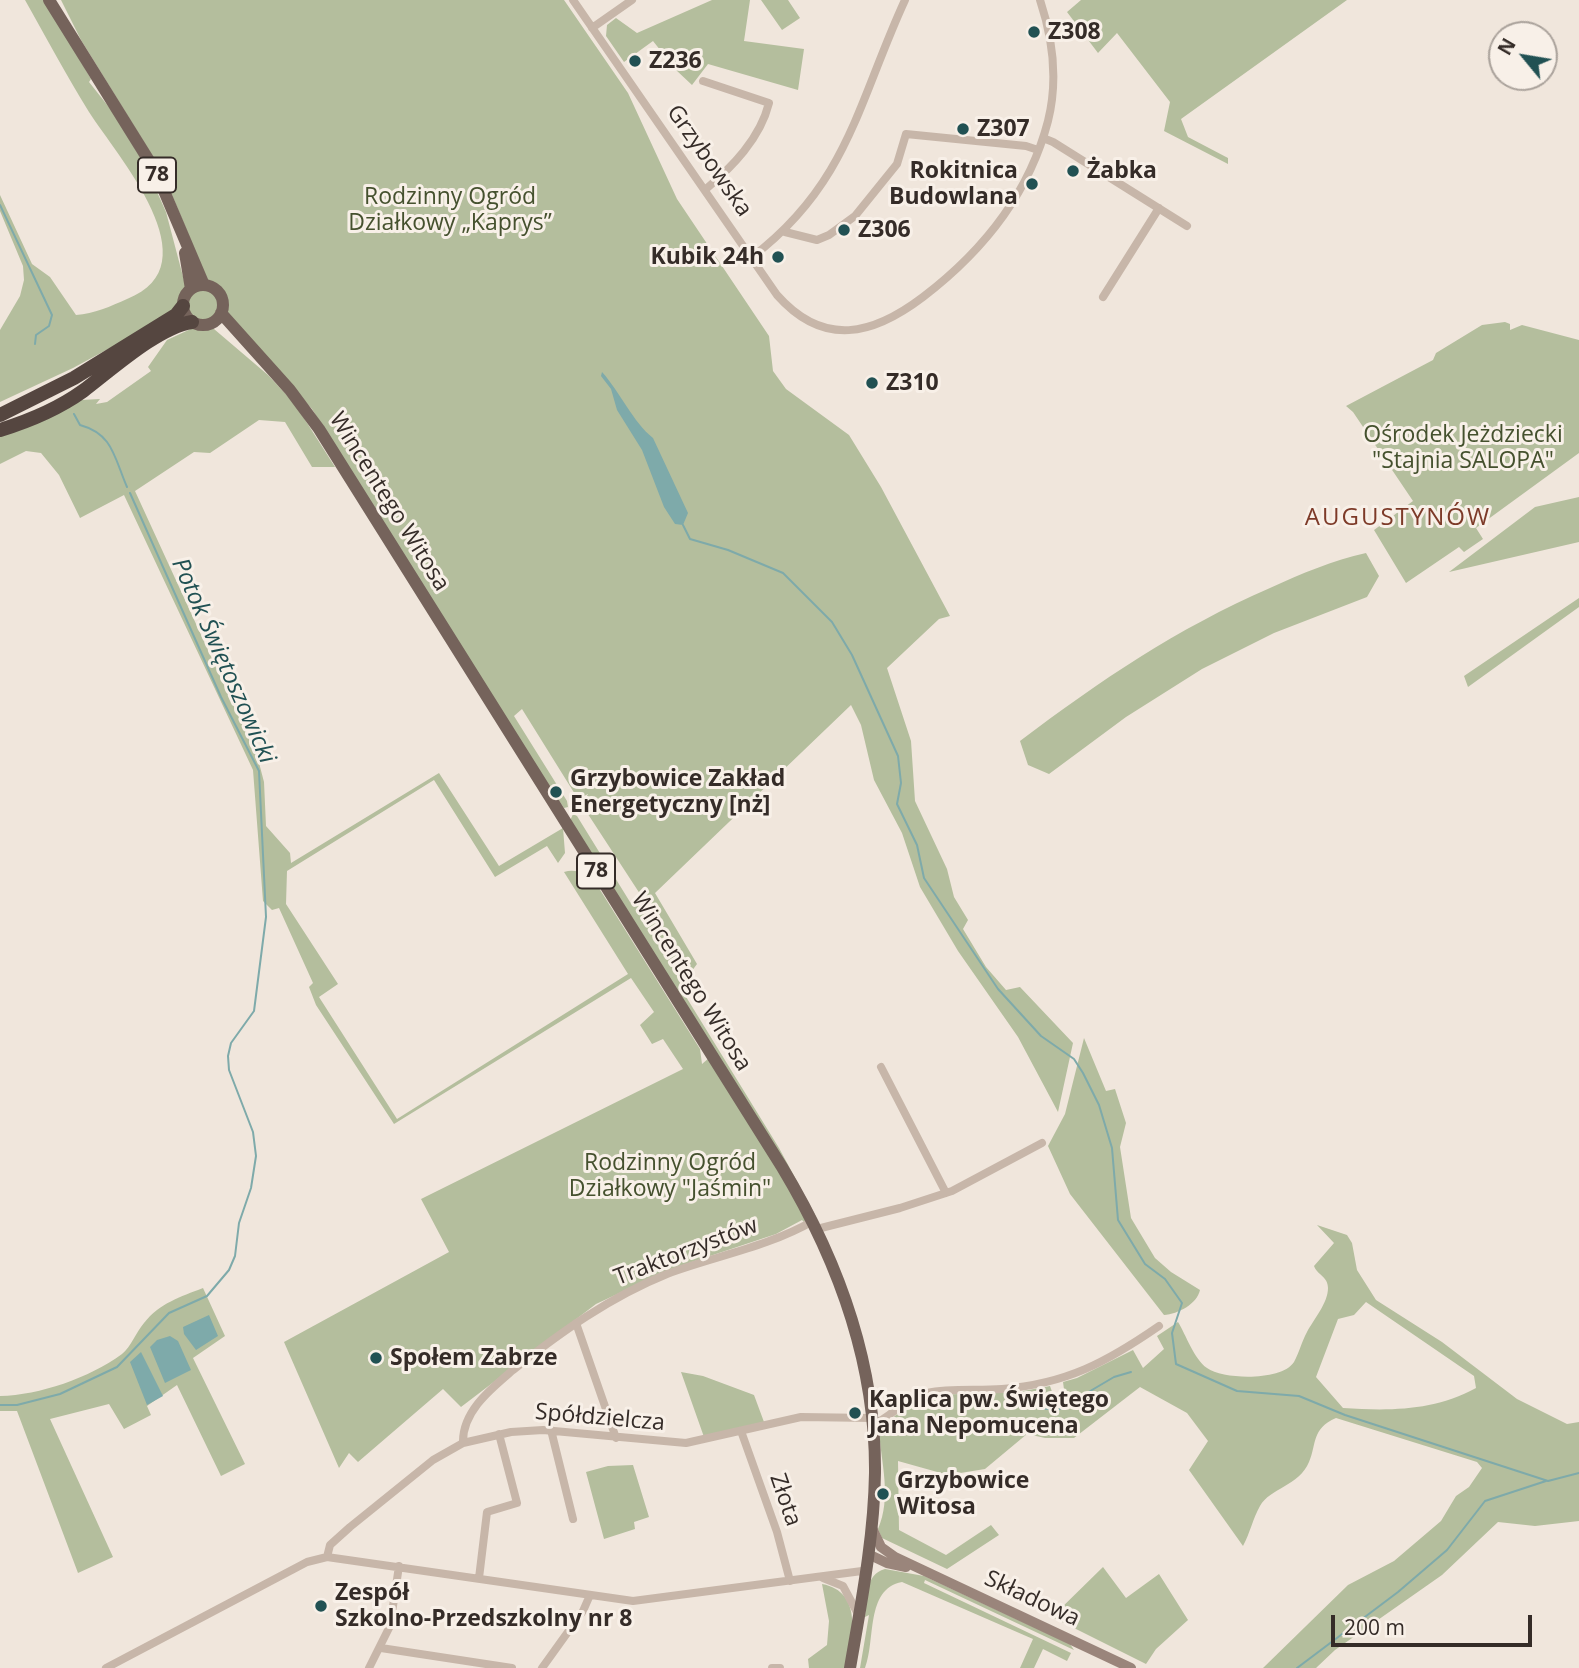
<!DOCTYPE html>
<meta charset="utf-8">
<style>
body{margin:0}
#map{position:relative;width:1579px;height:1668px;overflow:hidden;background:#f0e6dc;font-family:"Open Sans",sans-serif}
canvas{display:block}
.north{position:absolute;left:1488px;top:21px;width:70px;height:70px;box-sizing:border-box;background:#f8f0e8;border:2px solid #aaa29b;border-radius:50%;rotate:300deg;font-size:19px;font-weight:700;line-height:28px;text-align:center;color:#352c28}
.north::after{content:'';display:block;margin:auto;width:24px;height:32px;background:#215153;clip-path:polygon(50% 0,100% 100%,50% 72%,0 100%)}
.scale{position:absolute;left:1331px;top:1615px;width:201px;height:32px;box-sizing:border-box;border:4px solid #352c28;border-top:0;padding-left:9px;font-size:21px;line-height:24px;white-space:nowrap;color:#352c28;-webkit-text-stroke:5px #f8f0e8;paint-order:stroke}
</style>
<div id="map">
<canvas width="1579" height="1668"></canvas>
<div class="north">N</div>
<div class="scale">200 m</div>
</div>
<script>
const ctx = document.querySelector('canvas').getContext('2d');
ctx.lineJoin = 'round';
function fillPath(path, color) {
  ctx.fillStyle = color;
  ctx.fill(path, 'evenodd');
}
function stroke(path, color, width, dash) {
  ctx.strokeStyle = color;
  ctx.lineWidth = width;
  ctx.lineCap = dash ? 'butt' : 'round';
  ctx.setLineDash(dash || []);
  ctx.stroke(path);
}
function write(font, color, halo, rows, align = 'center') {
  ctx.font = font + ' "Open Sans",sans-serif';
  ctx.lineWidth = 6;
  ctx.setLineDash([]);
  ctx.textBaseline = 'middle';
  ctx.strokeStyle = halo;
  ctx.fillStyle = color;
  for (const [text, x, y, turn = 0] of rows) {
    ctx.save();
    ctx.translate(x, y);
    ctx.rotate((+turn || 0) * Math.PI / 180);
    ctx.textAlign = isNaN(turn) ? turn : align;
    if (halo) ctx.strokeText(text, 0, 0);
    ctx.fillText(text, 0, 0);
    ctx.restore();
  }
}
const green = new Path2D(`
 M 25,0 L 45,0 L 91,79 L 89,82 L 112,111 L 145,165 L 166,212 L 186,288 L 179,305 L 171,315 L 73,368 L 0,402 L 0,330 L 20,296 L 24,280 L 23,266 L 0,211 L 0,195 L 32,264 L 50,277 L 76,315 C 94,314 111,306 127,299 C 215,265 117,156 89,112 C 66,75 46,37 25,0 Z
 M 61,0 L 564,0 L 628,93 L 677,199 L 769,336 L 773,371 L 786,389 L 849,435 L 881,487 L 950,616 L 939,619 L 887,668 L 911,741 L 915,801 L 947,869 L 954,897 L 968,920 L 963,929 L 986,967 L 1006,990 L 1020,987 L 1073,1043 L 1058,1112 L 1018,1037 L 958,951 L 920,887 L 902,833 L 874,780 L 861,725 L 851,705 L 655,893 L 697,964 L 680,987 L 779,1148 L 819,1222 L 570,821 L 573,814 L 577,816 L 630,902 L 639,901 L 642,897 L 582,805 L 588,794 L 578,799 L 522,709 L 514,716 L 567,801 L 568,807 L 564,808 L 494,703 L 312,409 L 226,314 C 227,299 225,287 208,282 L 163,173 L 81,40 Z
 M 712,0 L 750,0 L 744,41 L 804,49 L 798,90 L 708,64 L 692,85 L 676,70 L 653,41 L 624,62 L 606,36 L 607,25 L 616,18 L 637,33 Z
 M 761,0 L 788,0 L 800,18 L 782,30 Z
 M 1081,0 L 1347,0 L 1181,119 L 1188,137 L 1228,158 L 1228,164 L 1164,131 L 1170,102 L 1117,33 L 1098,53 L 1067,12 Z
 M187 305a16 16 0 1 1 32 0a16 16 0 1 1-32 0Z
 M 1505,322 L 1510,324 L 1510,330 L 1522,325 L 1579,340 L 1579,453 L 1476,528 L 1483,539 L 1464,552 L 1459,547 L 1406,583 L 1374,530 L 1413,501 L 1353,412 L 1346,406 L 1433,360 L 1436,353 L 1482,325 Z
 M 195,327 L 214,329 L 268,375 L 295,404 L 335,467 L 312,467 L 285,422 L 259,420 L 210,453 L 194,452 L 135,491 L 258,759 L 264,782 L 266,826 L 290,853 L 291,863 L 439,773 L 499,866 L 563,828 L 565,853 L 558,863 L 547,846 L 495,877 L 434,780 L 287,871 L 286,904 L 338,984 L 319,997 L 397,1119 L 628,974 L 564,872 C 578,868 587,875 597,885 L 700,1049 L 702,1064 L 709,1058 L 807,1216 L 805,1223 L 802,1220 L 776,1234 L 671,1269 L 596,1304 L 461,1407 L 443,1389 L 358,1462 L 349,1453 L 339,1468 L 284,1342 L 449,1252 L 421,1199 L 683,1069 L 663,1039 L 652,1044 L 640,1025 L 654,1012 L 631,978 L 394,1124 L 316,1005 L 309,987 L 313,983 L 279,908 L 272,910 L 263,901 L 253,770 L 124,495 L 80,518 L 59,475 L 41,453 L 26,451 L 0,464 L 0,435 L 81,400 L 100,399 L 96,404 L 107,402 L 151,371 L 148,367 L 167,340 Z
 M 1579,497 L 1579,542 L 1449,572 L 1535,507 Z
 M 1366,553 L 1379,576 L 1367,597 L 1274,633 L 1202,669 L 1126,717 L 1049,774 L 1028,765 L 1020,741 C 1101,680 1176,629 1270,588 C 1301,574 1333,560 1366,553 Z
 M 1579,598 L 1579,607 L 1468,687 L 1464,676 Z
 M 1084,1038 L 1106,1091 L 1115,1089 L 1126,1123 L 1120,1147 L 1131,1218 L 1155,1258 L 1171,1272 L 1200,1290 C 1197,1304 1178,1314 1164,1315 L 1070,1194 L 1048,1146 L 1065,1114 Z
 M 1317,1225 L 1347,1235 L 1352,1243 L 1357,1270 L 1376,1300 L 1442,1342 L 1517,1399 L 1567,1424 L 1579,1422 L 1579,1521 L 1535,1526 L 1498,1522 L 1442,1575 L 1335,1650 L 1316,1668 L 1263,1668 L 1348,1585 L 1394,1561 L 1441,1521 L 1456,1496 L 1469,1487 L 1482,1468 L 1477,1462 L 1336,1418 C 1311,1429 1317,1444 1309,1462 C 1299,1486 1270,1488 1260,1506 C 1253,1518 1250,1533 1243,1546 L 1189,1470 L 1208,1441 L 1187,1413 L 1140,1387 L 1074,1438 L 1045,1438 L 1027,1434 L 985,1469 L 948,1475 L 898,1461 L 899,1530 L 946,1555 L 991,1525 L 999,1535 L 947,1569 L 882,1538 L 878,1529 C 892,1497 881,1463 879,1430 L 913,1400 L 931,1395 L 1018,1392 L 1050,1386 L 1057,1406 L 1066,1404 L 1063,1382 L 1077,1378 L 1133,1350 L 1143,1368 L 1164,1349 L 1157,1336 L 1178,1322 C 1186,1335 1194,1359 1207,1368 C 1224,1380 1282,1381 1294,1362 C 1299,1353 1302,1341 1307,1332 C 1314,1319 1328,1303 1328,1288 C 1328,1276 1317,1275 1314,1266 L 1334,1243 ZM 1366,1302 L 1474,1376 L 1476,1388 C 1434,1411 1390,1411 1343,1408 L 1316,1377 L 1338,1319 L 1354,1315 Z
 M 203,1288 L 225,1336 L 193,1358 L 245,1464 L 221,1476 L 177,1385 L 147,1406 L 151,1415 L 124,1429 L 109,1404 L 50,1419 L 113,1557 L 78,1573 L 17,1411 L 0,1411 L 0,1396 C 40,1395 89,1378 122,1354 C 131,1347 136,1332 144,1323 C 160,1303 180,1297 203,1288 Z
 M 681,1372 L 703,1376 L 754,1395 L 764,1422 L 704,1437 Z
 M 633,1465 L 649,1517 L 634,1522 L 635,1529 L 604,1539 L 586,1472 L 608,1466 Z
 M 1103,1567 L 1126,1598 L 1159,1574 L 1188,1620 L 1156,1649 L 1146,1664 L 1052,1617 Z
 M 885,1569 L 924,1576 L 1070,1644 L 1074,1650 L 925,1580 L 924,1583 L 1071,1653 L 1067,1661 L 1043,1649 L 1034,1668 L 1020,1668 L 1033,1639 L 902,1582 C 865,1589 876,1641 865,1668 L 860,1668 L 869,1615 L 865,1617 C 867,1599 864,1575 885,1569 Z
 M 822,1584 C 864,1592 852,1638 847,1668 L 809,1668 L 808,1659 L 827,1645 L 829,1621 Z`);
const water = new Path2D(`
 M 602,372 C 620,392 633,422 653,438 L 688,513 L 683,525 L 675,524 L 664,507 L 642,450 L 617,410 L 611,389 L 601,376 Z
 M 209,1315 L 218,1336 L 196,1350 L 184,1334 L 183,1327 Z
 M 170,1336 L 178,1341 L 191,1370 L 165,1383 L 150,1347 L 157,1340 Z
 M 141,1352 L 163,1396 L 147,1405 L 130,1362 Z`);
const stream = new Path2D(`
 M 0,205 L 52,315 L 49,326 L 36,335 L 35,344
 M 74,414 L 80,425 C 113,434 114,457 127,487
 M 683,525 L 690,539 L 728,550 L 783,573 L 832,622 L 852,655 L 898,756 L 901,783 L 897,804 L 917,845 L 924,878 L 998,989 L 1041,1036 L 1074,1059 L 1083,1073 L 1099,1105 L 1112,1148 L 1118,1220 L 1145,1264 L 1165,1279 L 1182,1303 L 1172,1333 L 1176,1364 L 1237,1391 L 1299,1396 L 1345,1415 L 1548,1481 L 1579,1473
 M 0,1405 L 17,1405 L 60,1394 L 117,1367 L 169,1313 L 207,1296 L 229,1270 L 235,1256 L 239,1223 L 251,1188 L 256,1156 L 253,1132 L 229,1070 L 228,1056 L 231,1043 L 254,1011 L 266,917 L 259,771 L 221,697 L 130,493
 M 1012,1405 L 1058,1410 L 1114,1377 L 1131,1372
 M 1297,1668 L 1398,1592 L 1447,1550 L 1485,1501 L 1546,1481`);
const street = new Path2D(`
 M 573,0 L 777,295 C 824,348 873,335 923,297 C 982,252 1029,194 1048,121 C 1058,81 1053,39 1040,0
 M 592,28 L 632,0
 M 703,81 L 769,103 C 760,139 732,167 706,189
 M 1043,138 L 1053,142 L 1187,226
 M 785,232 L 817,240 L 829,235 L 855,216 L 897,164 L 906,134 L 1026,146 L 1038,150
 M 752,257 C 848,184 858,102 905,0
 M 1103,297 L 1159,208
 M 881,1067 L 946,1193
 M 817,1229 L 900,1208 L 952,1191 L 1042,1143
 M 576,1323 L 616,1438
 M 872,1425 C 893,1417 904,1397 927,1393 C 951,1388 978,1391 1002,1389 C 1066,1384 1107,1362 1159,1326
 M 551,1430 L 573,1519
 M 741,1431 L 777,1532 L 790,1581
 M 463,1443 C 462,1411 492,1388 513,1370 C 561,1332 610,1297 667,1274 C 715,1256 768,1247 813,1221
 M 327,1557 L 330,1545 L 350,1527 L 433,1460 L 463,1443 L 511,1432 L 543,1430 L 686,1443 L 801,1417 L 872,1418
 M 479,1578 L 487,1512 L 517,1503 L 499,1434
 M 823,1578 L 843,1586 L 858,1614
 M 381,1648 L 512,1668
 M 106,1668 L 307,1562 L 327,1557 L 633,1601 L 862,1571 L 864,1577
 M 369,1668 L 390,1626 L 399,1566
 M 542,1668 L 583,1611 L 590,1595
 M 772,1668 L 780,1668`);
const secondary = new Path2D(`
 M 871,1526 L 881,1547 L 895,1557 L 1131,1668
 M 868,1554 L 887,1563 L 906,1567`);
const primary = new Path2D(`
 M 49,0 L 156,172 L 204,285
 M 185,253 L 191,289
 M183 305a20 20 0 1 1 40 0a20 20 0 1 1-40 0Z
 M 221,313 L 290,390 L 319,429 L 782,1167 C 838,1260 876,1363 875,1473 C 874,1538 861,1604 850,1668`);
const highway = new Path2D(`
 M 0,415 L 74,378 L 176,315 L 183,306
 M 0,430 C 29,421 58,409 83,391 C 111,370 158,327 192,322`);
const markers = [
 [1034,32,7,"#215153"],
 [635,61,7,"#215153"],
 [963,129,7,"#215153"],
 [1073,171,7,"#215153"],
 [1032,184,7,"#215153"],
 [844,230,7,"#215153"],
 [778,257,7,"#215153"],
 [872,383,7,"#215153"],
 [556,792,7,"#215153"],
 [376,1358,7,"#215153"],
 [855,1413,7,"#215153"],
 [883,1494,7,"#215153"],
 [321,1606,7,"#215153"]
];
const shields = [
 [157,175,38],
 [596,871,38]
];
const shieldNames = [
 ["78",157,175],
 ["78",596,871]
];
const poiNames = [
 ["Z308",1048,32],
 ["Z236",649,61],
 ["Z307",977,129],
 ["Rokitnica",1018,171,"right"],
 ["Budowlana",1018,197,"right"],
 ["Żabka",1087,171],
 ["Z306",858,230],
 ["Kubik 24h",764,257,"right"],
 ["Z310",886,383],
 ["Grzybowice Zakład",570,779],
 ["Energetyczny [nż]",570,805],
 ["Społem Zabrze",390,1358],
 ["Kaplica pw. Świętego",869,1400],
 ["Jana Nepomucena",869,1426],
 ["Grzybowice",897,1481],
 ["Witosa",897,1507],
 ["Zespół",335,1593],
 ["Szkolno-Przedszkolny nr 8",335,1619]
];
const streetNames = [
 ["Grzybowska",709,161,55],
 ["Wincentego Witosa",389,502,58],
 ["Wincentego Witosa",691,982,58],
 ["Traktorzystów",686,1252,-21],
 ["Spółdzielcza",600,1418,5],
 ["Złota",785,1500,71],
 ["Składowa",1032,1599,25]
];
const parkNames = [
 ["Rodzinny Ogród",450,197],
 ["Działkowy „Kaprys”",450,223],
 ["Ośrodek Jeżdziecki",1463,435],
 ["\"Stajnia SALOPA\"",1463,461],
 ["Rodzinny Ogród",670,1163],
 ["Działkowy \"Jaśmin\"",670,1189]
];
const neighbourhoodNames = [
 ["AUGUSTYNÓW",1398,518]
];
const waterNames = [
 ["Potok Świętoszowicki",223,661,66]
];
fillPath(green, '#b4be9d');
fillPath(water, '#7eaaaa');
stroke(stream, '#7eaaaa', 2);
stroke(street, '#c7b6a9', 8);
stroke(secondary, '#9a857b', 10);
stroke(primary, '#75635b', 12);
stroke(highway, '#554640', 14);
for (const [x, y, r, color] of markers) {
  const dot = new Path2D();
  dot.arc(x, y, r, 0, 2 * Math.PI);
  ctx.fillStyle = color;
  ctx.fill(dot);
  stroke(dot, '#f8f0e8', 2.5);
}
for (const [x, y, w] of shields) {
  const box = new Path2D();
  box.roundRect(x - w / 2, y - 17.5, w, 35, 5);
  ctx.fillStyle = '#f8f0e8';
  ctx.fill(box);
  stroke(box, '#352c28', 2);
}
write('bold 21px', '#352c28', null, shieldNames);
write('bold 23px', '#352c28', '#f8f0e8', poiNames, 'left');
write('23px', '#352c28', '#f8f0e8', streetNames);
write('23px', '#45512e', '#f8f0e8', parkNames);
ctx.letterSpacing = '2px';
write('24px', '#7d3a28', '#f8f0e8', neighbourhoodNames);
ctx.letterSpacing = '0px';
write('italic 24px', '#215153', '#f8f0e8', waterNames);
</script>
